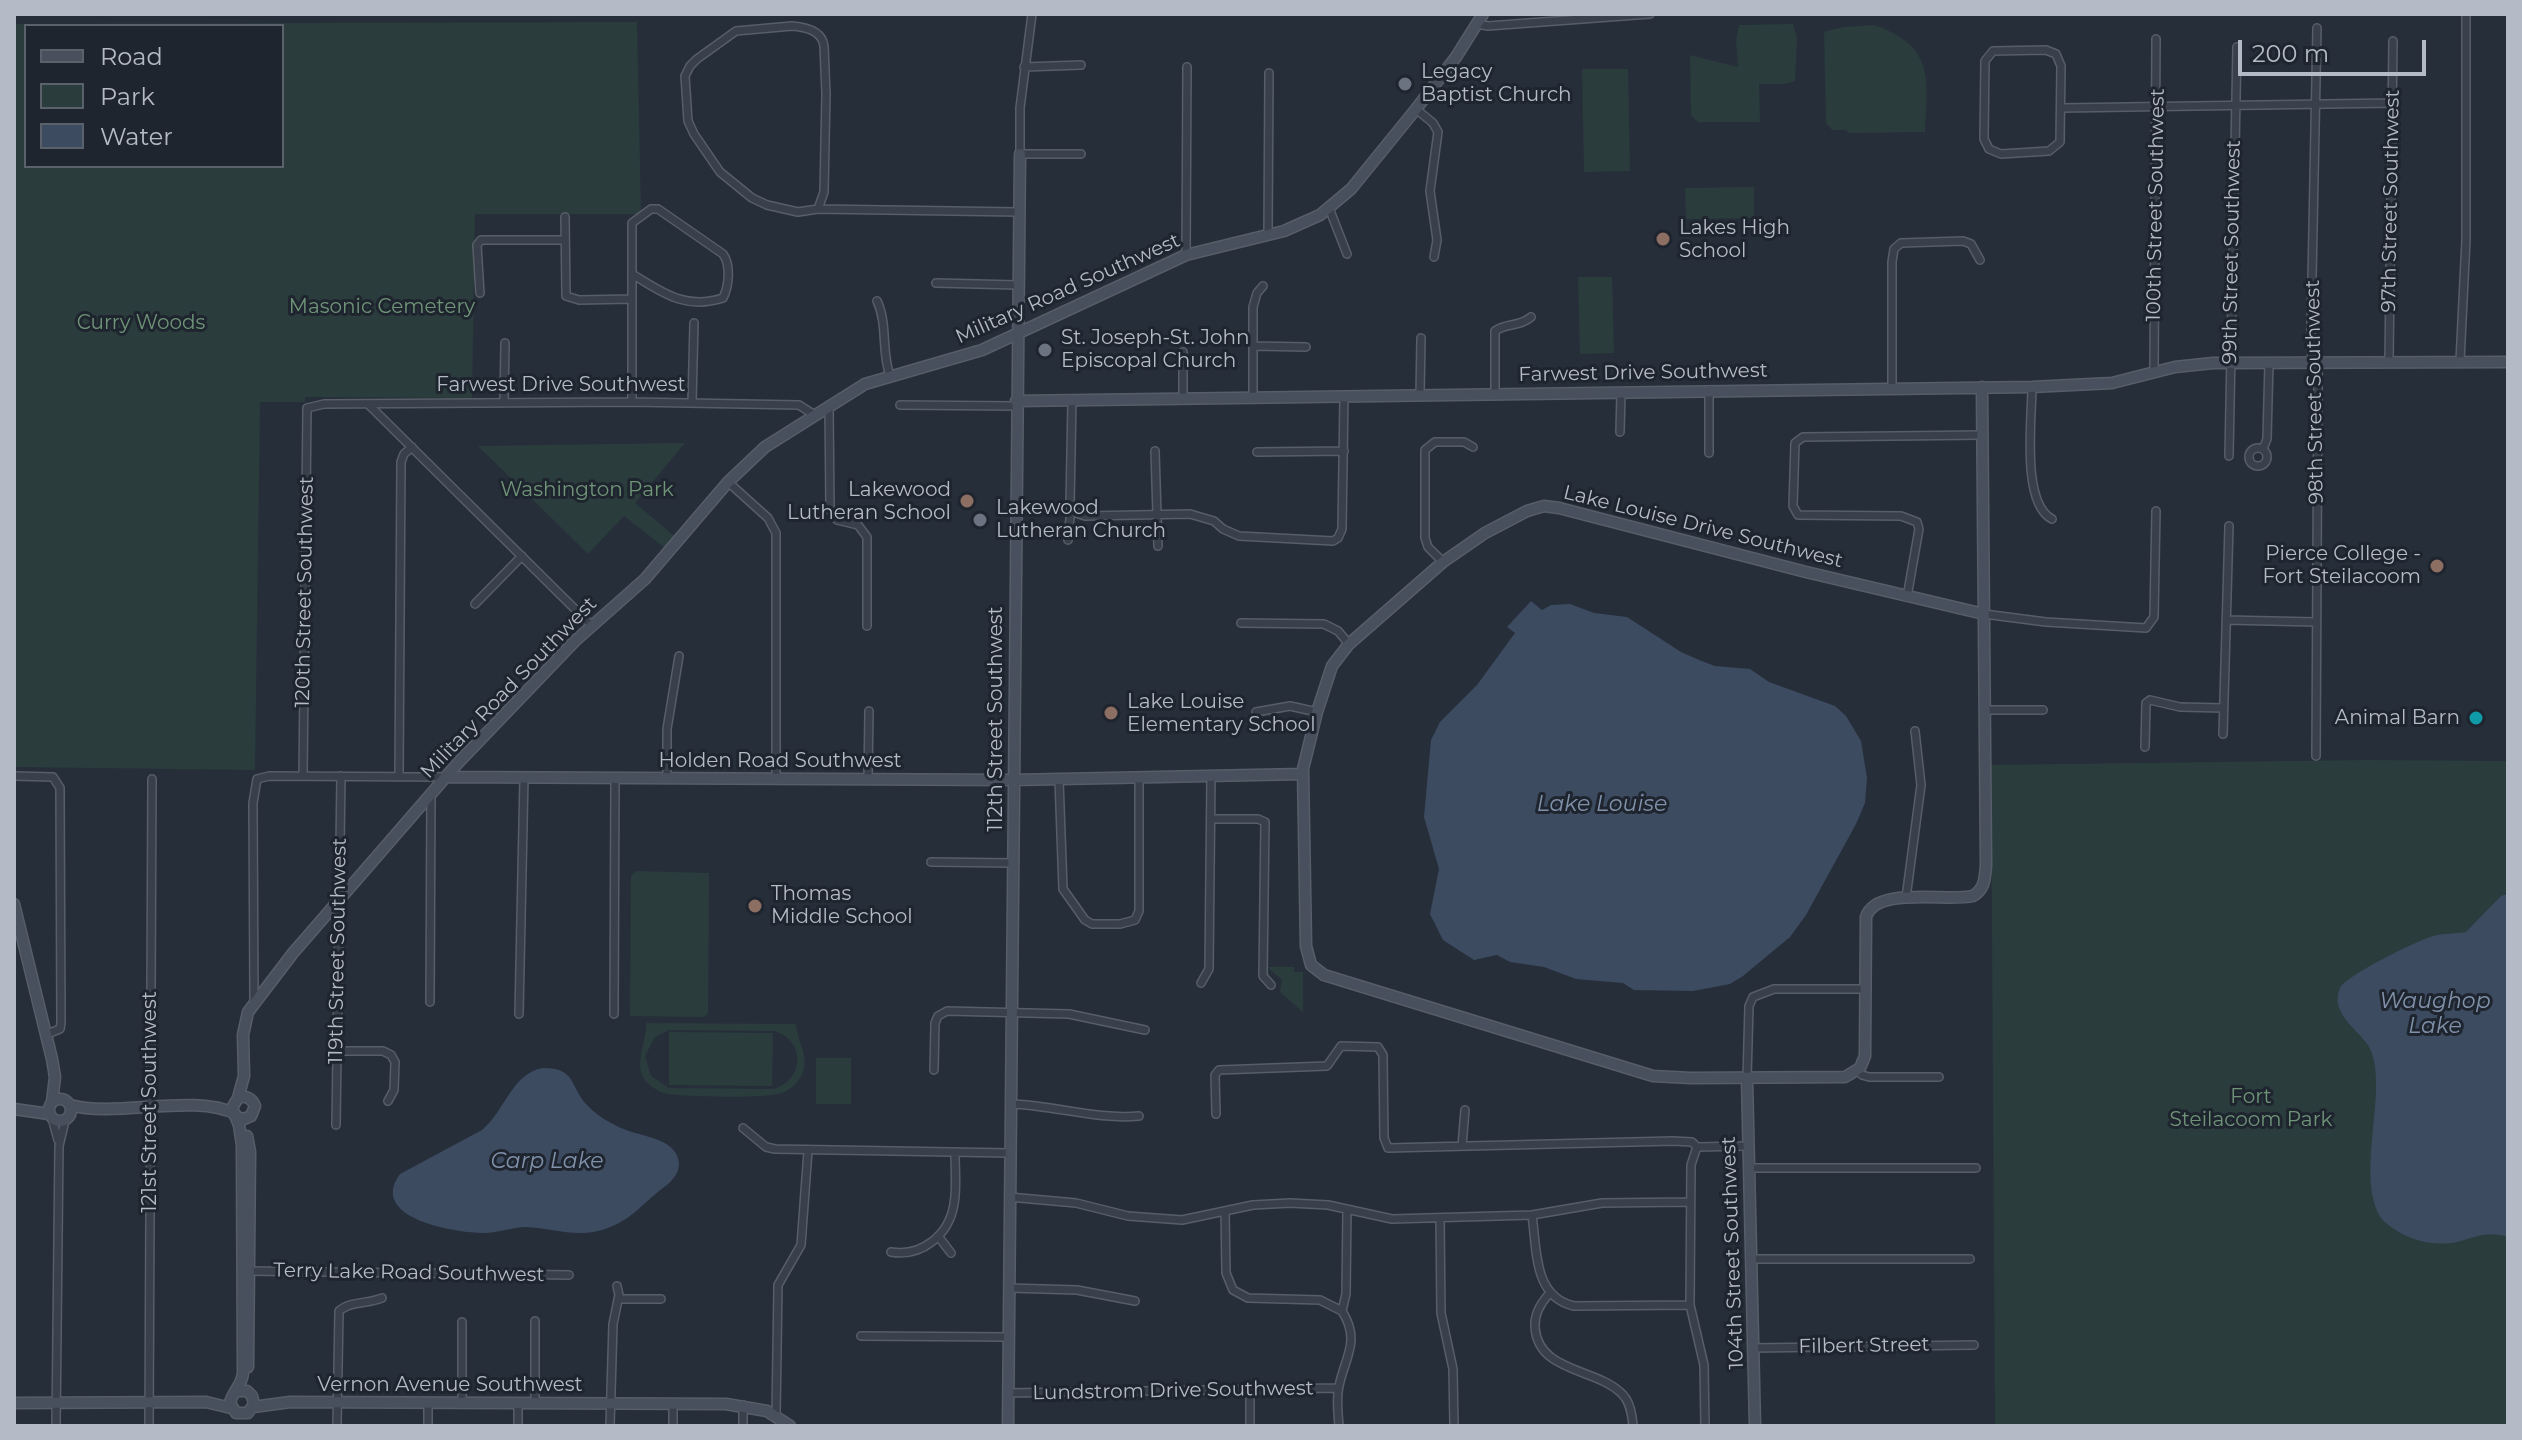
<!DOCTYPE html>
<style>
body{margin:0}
#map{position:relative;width:2522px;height:1440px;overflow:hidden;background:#262e3a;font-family:Montserrat,sans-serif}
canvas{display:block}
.frame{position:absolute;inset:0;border:16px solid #b5bbc6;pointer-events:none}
.legend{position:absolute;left:24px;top:24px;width:260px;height:144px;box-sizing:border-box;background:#1f252f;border:2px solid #5b616b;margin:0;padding:10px 14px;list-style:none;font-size:24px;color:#b5bbc6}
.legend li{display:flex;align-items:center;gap:16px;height:40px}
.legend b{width:40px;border:2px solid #5b616b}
.scale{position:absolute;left:2238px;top:40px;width:188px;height:36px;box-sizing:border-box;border:4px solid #b5bbc6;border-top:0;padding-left:10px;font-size:24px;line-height:28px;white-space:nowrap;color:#b5bbc6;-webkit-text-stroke:6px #1f252f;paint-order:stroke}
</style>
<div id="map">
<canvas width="2522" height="1440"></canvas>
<div class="frame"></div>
<ul class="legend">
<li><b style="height:10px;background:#484f5d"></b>Road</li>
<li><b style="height:22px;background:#2b3c3d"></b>Park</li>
<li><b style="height:22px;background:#3d4b61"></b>Water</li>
</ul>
<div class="scale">200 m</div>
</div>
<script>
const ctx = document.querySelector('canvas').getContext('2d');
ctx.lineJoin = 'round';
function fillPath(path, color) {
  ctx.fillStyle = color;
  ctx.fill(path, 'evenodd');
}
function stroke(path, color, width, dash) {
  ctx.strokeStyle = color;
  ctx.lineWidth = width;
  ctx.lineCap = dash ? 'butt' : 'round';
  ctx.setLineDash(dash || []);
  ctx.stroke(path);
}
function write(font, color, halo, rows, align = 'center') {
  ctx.font = font + ' Montserrat,sans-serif';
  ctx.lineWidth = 6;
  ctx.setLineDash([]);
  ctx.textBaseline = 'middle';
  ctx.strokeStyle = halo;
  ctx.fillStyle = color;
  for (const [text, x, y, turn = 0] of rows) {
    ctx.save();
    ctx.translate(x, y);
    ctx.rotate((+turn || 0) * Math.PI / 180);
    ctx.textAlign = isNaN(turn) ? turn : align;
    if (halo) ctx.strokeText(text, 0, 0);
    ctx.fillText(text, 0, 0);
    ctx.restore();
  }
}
const green = new Path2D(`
 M 637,22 L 641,214 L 475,214 L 472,398 L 305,397 L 305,402 L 260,402 L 255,770 L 14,767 L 14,24 ZM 26,26 L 282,26 L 282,166 L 26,166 Z
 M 1793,24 L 1797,37 L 1795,81 L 1785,84 L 1759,84 L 1760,122 L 1698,122 L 1691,115 L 1690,55 L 1738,67 L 1736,41 L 1739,25 Z
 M 1874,25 C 1934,46 1928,77 1925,132 L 1849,133 L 1846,130 L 1832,130 L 1826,123 L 1824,32 L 1843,27 Z
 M 1582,69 L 1628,69 L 1630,171 L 1584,172 Z
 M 1754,187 L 1754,218 L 1686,219 L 1685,188 Z
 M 1578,277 L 1612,277 L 1614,353 L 1580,354 Z
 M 685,443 L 635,503 L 679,540 L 670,552 L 624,516 L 588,554 L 478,446 Z
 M 2368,760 L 2508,761 L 2508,1426 L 1995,1426 L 1991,765 Z
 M 636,871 L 709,873 L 708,1013 L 704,1017 L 630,1016 L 631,876 Z
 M 1267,967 L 1294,967 L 1294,972 L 1303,972 L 1303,1012 L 1280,992 L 1282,980 Z
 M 646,1023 L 796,1024 C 797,1041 809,1054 803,1072 C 799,1082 791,1090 781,1093 C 766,1099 680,1097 663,1093 C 624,1075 647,1051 646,1023 ZM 669,1030 L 775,1031 C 805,1041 805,1079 774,1089 L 669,1088 L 651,1076 L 645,1056 L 655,1037 Z
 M 669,1032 L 773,1033 L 772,1086 L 669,1085 Z
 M 816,1058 L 851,1058 L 851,1104 L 816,1104 Z`);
const water = new Path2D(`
 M 1531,601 L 1542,610 L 1551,605 L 1570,604 L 1594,613 L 1627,617 L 1681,652 L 1699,660 L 1715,666 L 1750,669 L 1769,682 L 1835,706 L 1846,716 L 1861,741 L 1867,778 L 1865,803 L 1856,824 L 1806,915 L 1790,937 L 1743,976 L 1730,984 L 1693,991 L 1634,990 L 1623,983 L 1576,979 L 1544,967 L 1510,962 L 1497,955 L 1474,960 L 1443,940 L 1430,914 L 1439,869 L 1424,817 L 1431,740 L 1440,722 L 1477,685 L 1515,633 L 1507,627 Z
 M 2508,894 L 2508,1237 C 2490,1231 2477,1236 2461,1241 C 2436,1248 2405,1240 2386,1223 C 2357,1197 2378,1117 2376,1081 C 2376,1069 2374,1055 2368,1045 C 2357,1029 2329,1012 2340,988 C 2347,975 2413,943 2430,937 C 2441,933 2454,934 2466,932 L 2501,896 Z
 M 543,1068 C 576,1068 570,1086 586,1104 C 597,1116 611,1124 626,1130 C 644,1137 678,1139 679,1164 C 679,1174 671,1182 663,1188 C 639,1206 630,1223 598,1231 C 573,1237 551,1228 526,1227 C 512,1227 499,1233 484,1233 C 457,1233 367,1219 400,1174 L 482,1130 C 505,1111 512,1073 543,1068 Z`);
const street = new Path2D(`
 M 1032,14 L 1020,108 L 1020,154 L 1081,154
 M 1477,24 L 1488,26 L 1650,14
 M 792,26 C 805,27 822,30 824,46 L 826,94 L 824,192 L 818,209 L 798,212 L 767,205 L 752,198 L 720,172 L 694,134 L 688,121 L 685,76 L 690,66 L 697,59 L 736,31 Z
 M 2046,50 L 2056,54 L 2061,66 L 2060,142 L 2049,151 L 2001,154 L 1989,149 L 1984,139 L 1985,61 L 1993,51 Z
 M 1024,67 L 1081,65
 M 2062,108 L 2393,103
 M 1416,109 L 1433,123 L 1438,132 L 1430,191 L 1437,240 L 1434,257
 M 1329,208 L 1347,254
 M 818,209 L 1019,212
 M 565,217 L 566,296 L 579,300 L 632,299
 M 1268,235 L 1269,73
 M 1186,255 L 1187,67
 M 632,274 C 663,293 685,310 723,298 C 729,286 731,265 723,254 L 658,209 L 651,209 L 632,223 L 632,402
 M 936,283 L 1017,285
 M 480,293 L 477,245 L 481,240 L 565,240
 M 877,301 C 888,324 881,351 890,376
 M 1254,346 L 1306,347
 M 2389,361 L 2393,41
 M 2460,361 L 2466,240 L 2466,14
 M 2154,372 L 2156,39
 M 2032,387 C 2032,418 2021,503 2052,519
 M 1892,388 L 1892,262 L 1894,249 L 1901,243 L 1963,241 L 1971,244 L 1980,260
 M 1709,390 L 1709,453
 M 1495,393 L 1495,331 C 1505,323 1520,327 1531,317
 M 1420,395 L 1421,338
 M 1253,398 L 1253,307 L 1257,293 L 1263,286
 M 1183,400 L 1183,352
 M 504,402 L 505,343
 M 692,403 L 694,323
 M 368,404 L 592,626
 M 900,405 L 1016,406
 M 829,406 L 830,510 L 837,520 L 858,525 L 867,537 L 867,626
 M 1620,432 L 1621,392
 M2249 457a9 9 0 1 1 18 0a9 9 0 1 1-18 0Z
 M 2263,449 L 2267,439 L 2269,362
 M 1155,451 L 1158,546
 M 1257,452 L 1344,451
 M 2229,456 L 2237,47
 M 728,482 L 768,518 L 776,533 L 776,779
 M 1073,512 L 1085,516 L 1190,514 L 1214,521 L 1223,529 L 1239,536 L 1333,541 L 1338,538 L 1342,529 L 1344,396
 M 1068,540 C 1068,527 1072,515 1070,504 L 1072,401
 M 1443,562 L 1428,547 L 1425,538 L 1425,450 L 1435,442 L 1464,442 L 1473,447
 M 1907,597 L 1919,529 L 1917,522 L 1901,516 L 1798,515 L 1793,506 L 1795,443 L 1803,437 L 1982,435
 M 475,604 L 522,556
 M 1984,614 L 2046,622 L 2146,628 L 2154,617 L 2156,511
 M 2226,620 L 2316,622
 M 1241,623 L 1324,624 L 1338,631 L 1349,644
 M 1984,710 L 2043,710
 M 1256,712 L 1290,706 L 1317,712
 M 2223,734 L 2229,526
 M 2145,747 L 2146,703 L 2150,700 L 2180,707 L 2223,708
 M 2316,756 L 2318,371 L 2312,362 L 2311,329 L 2317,28
 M 14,776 L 53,777 L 60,788 L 61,1023 L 60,1029 L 47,1034
 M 303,776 L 307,408 L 324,404 L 632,402 L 799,405 L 813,414
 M 399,777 L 401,462 L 404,454 L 412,447
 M 667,778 L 667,729 L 679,656
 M 868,779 L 869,711
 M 1059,779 L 1063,889 L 1085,920 L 1092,924 L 1120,924 L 1135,920 L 1139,911 L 1139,777
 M 1211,819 L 1258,819 L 1265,822 L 1263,976 L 1271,985
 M 931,862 L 1013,863
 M 1906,898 L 1921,785 L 1915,731
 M 1201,983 L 1209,969 L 1211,776
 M 254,1001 L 253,803 L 257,779 L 269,776 L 445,777
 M 430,1002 L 431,793
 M 519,1014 L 524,777
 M 614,1014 L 615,778
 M 337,1051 L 383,1051 L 391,1055 L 395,1062 L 394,1090 L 388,1101
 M 934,1070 L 935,1023 L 938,1016 L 947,1011 L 1069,1014 L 1145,1030
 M 1858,1070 L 1862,1075 L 1869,1077 L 1939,1077
 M 1747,1079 L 1749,1006 L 1753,997 L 1774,989 L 1865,989
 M 1010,1104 C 1054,1105 1096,1120 1139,1116
 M 1216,1114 L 1215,1075 L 1219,1070 L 1327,1066 L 1341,1046 L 1378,1047 L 1383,1055 L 1384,1138 L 1388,1148 L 1673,1141 L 1692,1142 L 1697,1147 L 1747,1146
 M 52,1118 L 58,1140
 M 336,1125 L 341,776
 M 743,1128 L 766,1147 L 775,1149 L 1010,1153
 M 1462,1146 L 1465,1110
 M 1697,1147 L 1691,1165 L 1690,1305 L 1704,1365 L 1705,1426
 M 1748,1168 L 1976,1168
 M 1009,1197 L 1076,1203 L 1128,1216 L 1182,1220 L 1253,1205 L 1290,1203 L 1328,1205 L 1392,1219 L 1532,1215 L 1602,1203 L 1689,1202
 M 1225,1211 L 1226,1273 L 1233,1290 L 1248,1298 L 1320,1300 L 1342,1311
 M 1532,1215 C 1537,1249 1533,1297 1574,1306 L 1690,1305
 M 1440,1218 L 1441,1313 L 1453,1369 L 1454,1426
 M 938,1236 L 951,1253
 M 891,1252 C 922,1257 949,1235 954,1204 C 957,1188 955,1170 955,1154
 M 1750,1259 L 1970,1259
 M 249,1271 L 569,1275
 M 1009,1288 L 1077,1290 L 1135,1301
 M 1549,1294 C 1540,1304 1534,1314 1535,1327 C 1538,1372 1594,1368 1620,1392 C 1630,1400 1632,1414 1633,1426
 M 618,1299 L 661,1299
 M 535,1321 L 535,1404
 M 861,1336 L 1008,1337
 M 1753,1348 L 1974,1345
 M 1008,1393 L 1338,1388
 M 462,1404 L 462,1322
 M 776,1415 L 778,1285 L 801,1245 L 808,1151
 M 56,1426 L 59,1146 L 65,1121
 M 149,1426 L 152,779
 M 337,1426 L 339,1311 C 350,1301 368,1304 382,1298
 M 428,1426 L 428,1404
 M 518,1426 L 518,1404
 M 610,1426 L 613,1324 L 619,1295 L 617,1286
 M 673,1426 L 673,1404
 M 743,1426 L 743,1405
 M 1250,1426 L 1250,1390
 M 1339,1426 C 1338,1413 1336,1399 1339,1386 C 1345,1357 1361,1341 1342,1311 L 1346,1294 L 1347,1209`);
const secondary = new Path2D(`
 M 1982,387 L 1986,865 C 1985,878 1985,889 1973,896 C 1945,902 1876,886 1866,917 L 1865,1056 L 1860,1068 L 1845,1077 L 1691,1078 L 1653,1076 L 1324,975 L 1311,965 L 1306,946 L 1303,769 L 1317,712 L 1332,666 L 1349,644 L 1443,562 L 1485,533 L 1527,511 L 1544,506 L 1559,508 L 1806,572 L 1984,614
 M 1016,401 L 2032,387 L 2112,383 L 2175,367 L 2213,363 L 2508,362
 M 445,777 L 1013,780 L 1303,774
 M 14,904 L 52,1059 L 55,1077 L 52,1102
 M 1747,1079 L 1755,1426
 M 238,1098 L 244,1076 L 243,1035 L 248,1012 L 293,953 L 457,764 L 575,641 L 645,579 L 728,482 L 765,447 L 865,384 L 982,350 L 1186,255 L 1284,231 L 1320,215 L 1351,189 L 1416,109 L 1456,57 L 1483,14
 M49 1110a11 11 0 1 1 22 0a11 11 0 1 1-22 0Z
 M 70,1105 C 115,1118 196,1093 235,1114
 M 14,1109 L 49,1114
 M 247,1136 L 250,1152 L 248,1367
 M 237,1391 L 247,1391 L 252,1396 L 254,1404 L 248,1413 L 236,1413 L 230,1403 C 232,1392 242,1386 243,1373 L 242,1145 L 239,1125 L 232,1108 L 238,1098 C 245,1095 252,1098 255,1106 L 251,1116 L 244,1119 L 237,1117
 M 14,1403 L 206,1402 L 231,1408
 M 253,1407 L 290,1402 L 726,1404 L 767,1411 L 790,1426
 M 1008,1426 L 1020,154`);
const markers = [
 [1405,84,8,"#6b7280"],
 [1663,239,8,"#8d6e63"],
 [1045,350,8,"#6b7280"],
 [967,501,8,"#8d6e63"],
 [980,520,8,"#6b7280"],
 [2437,566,8,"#8d6e63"],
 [1111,713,8,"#8d6e63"],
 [2476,718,8,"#0f9aa8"],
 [755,906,8,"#8d6e63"]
];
const poiNames = [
 ["Legacy",1421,72],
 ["Baptist Church",1421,95],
 ["Lakes High",1679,228],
 ["School",1679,251],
 ["St. Joseph-St. John",1061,338],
 ["Episcopal Church",1061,361],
 ["Lakewood",951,490,"right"],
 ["Lutheran School",951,513,"right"],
 ["Lakewood",996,508],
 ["Lutheran Church",996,531],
 ["Pierce College -",2421,554,"right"],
 ["Fort Steilacoom",2421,577,"right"],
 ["Lake Louise",1127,702],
 ["Elementary School",1127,725],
 ["Animal Barn",2460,718,"right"],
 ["Thomas",771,894],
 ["Middle School",771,917]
];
const streetNames = [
 ["97th Street Southwest",2391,201,-89],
 ["100th Street Southwest",2156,205,-89],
 ["99th Street Southwest",2232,252,-89],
 ["Military Road Southwest",1068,289,-24],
 ["Farwest Drive Southwest",1643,373,-1],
 ["Farwest Drive Southwest",561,385],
 ["98th Street Southwest",2315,392,-91],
 ["Lake Louise Drive Southwest",1703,527,14],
 ["120th Street Southwest",305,592,-89],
 ["Military Road Southwest",509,688,-46],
 ["112th Street Southwest",996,719,-90],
 ["Holden Road Southwest",780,761],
 ["119th Street Southwest",338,951,-89],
 ["121st Street Southwest",150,1102,-90],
 ["104th Street Southwest",1733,1253,-92],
 ["Terry Lake Road Southwest",409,1273,1],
 ["Filbert Street",1864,1346,-1],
 ["Vernon Avenue Southwest",450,1385],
 ["Lundstrom Drive Southwest",1173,1391,-1]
];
const parkNames = [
 ["Masonic Cemetery",382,307],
 ["Curry Woods",141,323],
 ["Washington Park",587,490],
 ["Fort",2251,1097],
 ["Steilacoom Park",2251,1120]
];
const waterNames = [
 ["Lake Louise",1602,805],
 ["Waughop",2435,1002],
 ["Lake",2435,1027],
 ["Carp Lake",547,1162]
];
fillPath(green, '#2b3c3d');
fillPath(water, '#3d4b61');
stroke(street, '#575e68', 10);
stroke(secondary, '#575e68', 13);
stroke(street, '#39404b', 7);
stroke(secondary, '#484f5d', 10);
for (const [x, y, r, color] of markers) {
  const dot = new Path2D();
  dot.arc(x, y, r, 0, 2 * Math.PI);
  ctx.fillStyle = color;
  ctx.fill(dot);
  stroke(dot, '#1f252f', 3);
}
write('20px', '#b5bbc6', '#1f252f', poiNames, 'left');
write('20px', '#b5bbc6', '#1f252f', streetNames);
write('20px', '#6f9478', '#1f252f', parkNames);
write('italic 22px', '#8091aa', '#1f252f', waterNames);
</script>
